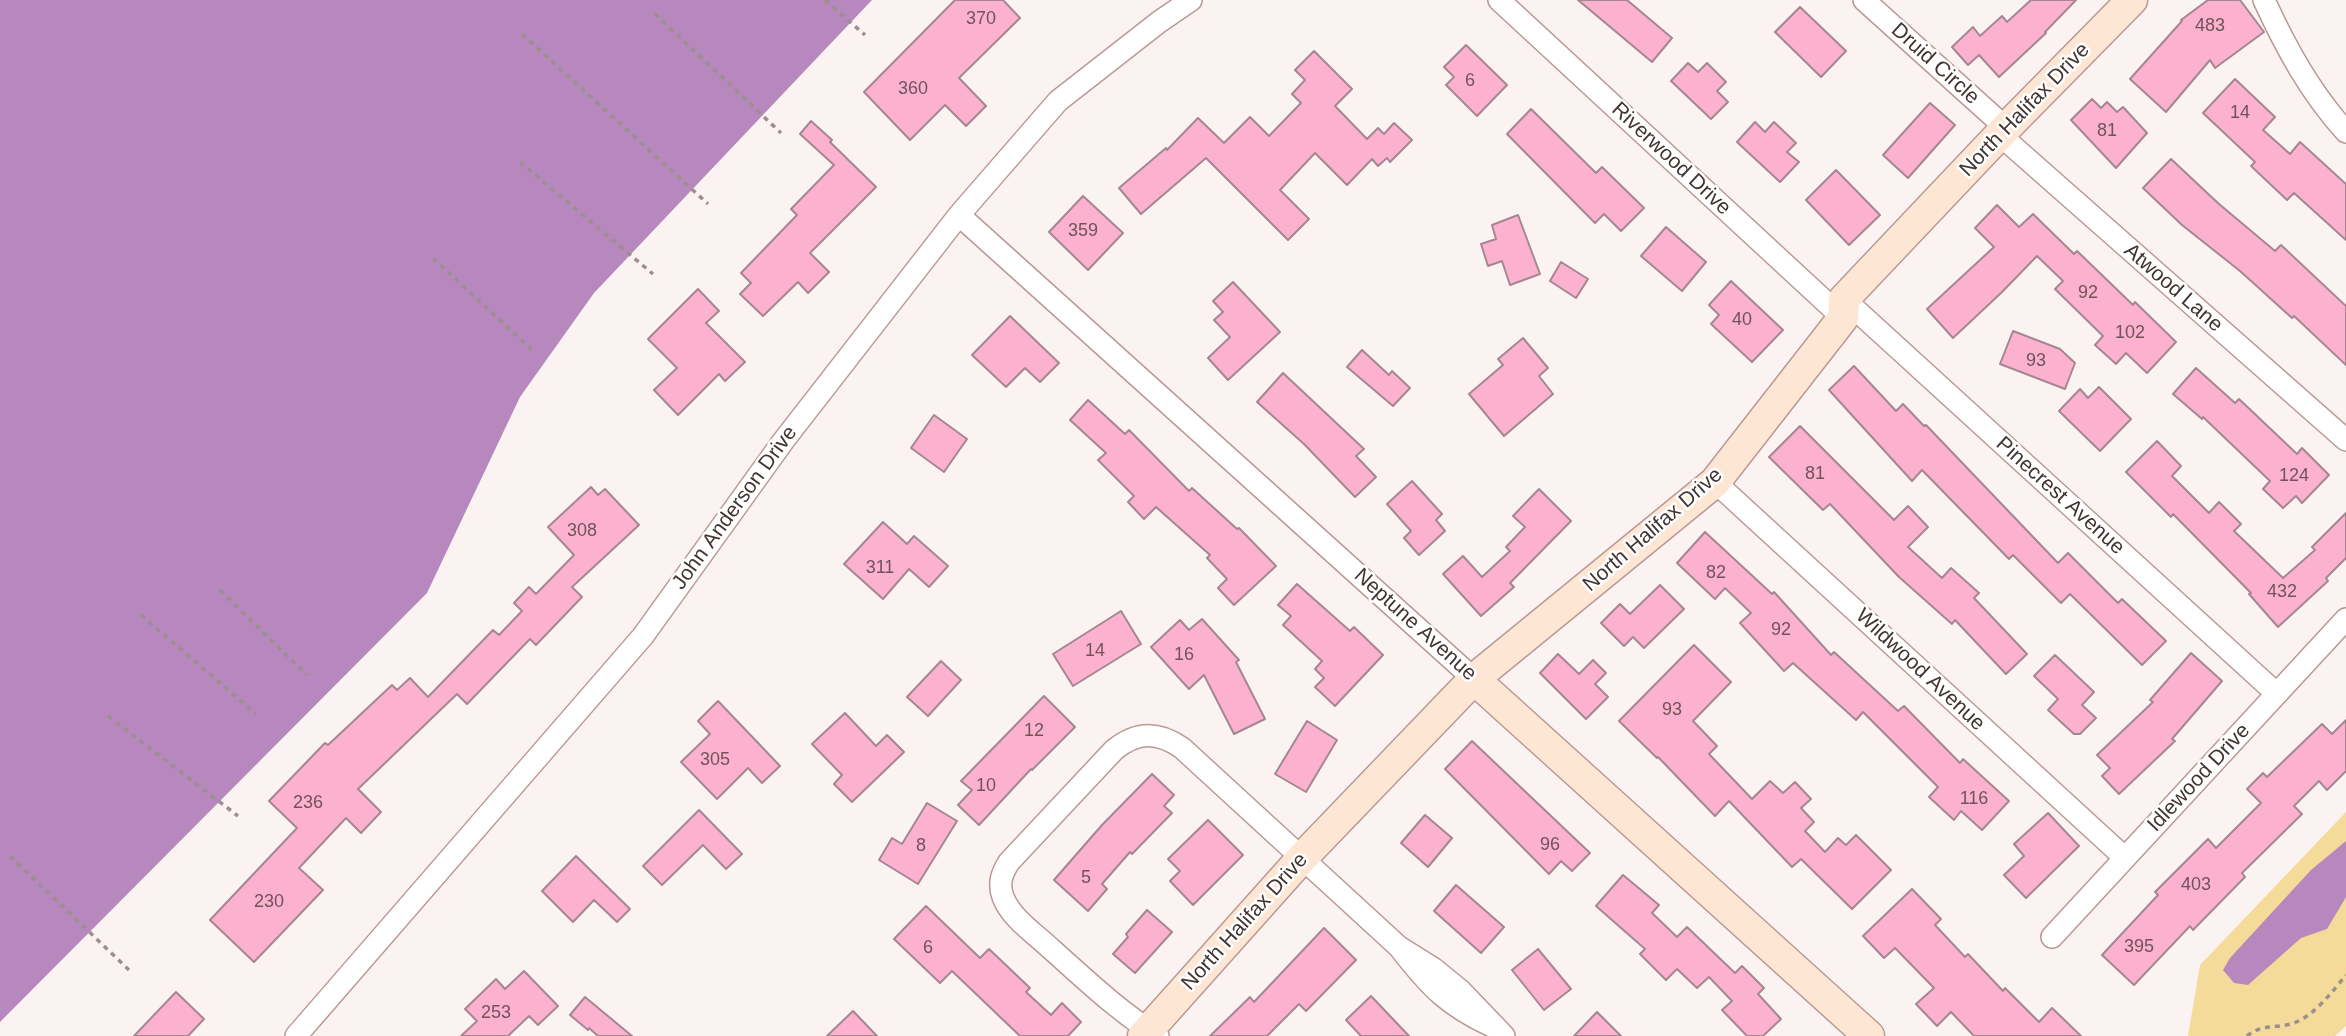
<!DOCTYPE html>
<style>
body{margin:0}
canvas{display:block;background:#fbf3f2}
</style>
<canvas width="2346" height="1036"></canvas>
<script>
const ctx = document.querySelector('canvas').getContext('2d');
ctx.lineJoin = 'round';
function fillPath(path, color) {
  ctx.fillStyle = color;
  ctx.fill(path, 'evenodd');
}
function stroke(path, color, width, dash) {
  ctx.strokeStyle = color;
  ctx.lineWidth = width;
  ctx.lineCap = dash ? 'butt' : 'round';
  ctx.setLineDash(dash || []);
  ctx.stroke(path);
}
function write(font, color, halo, rows, align = 'center') {
  ctx.font = font + ' Arial,sans-serif';
  ctx.lineWidth = 5;
  ctx.setLineDash([]);
  ctx.textBaseline = 'middle';
  ctx.strokeStyle = halo;
  ctx.fillStyle = color;
  for (const [text, x, y, turn = 0] of rows) {
    ctx.save();
    ctx.translate(x, y);
    ctx.rotate((+turn || 0) * Math.PI / 180);
    ctx.textAlign = isNaN(turn) ? turn : align;
    if (halo) ctx.strokeText(text, 0, 0);
    ctx.fillText(text, 0, 0);
    ctx.restore();
  }
}
const green = new Path2D(`
 M 2346,812 L 2346,1026 L 2335,1036 L 2188,1036 L 2200,965 Z`);
const water = new Path2D(`
 M 0,0 L 872,0 L 594,293 L 520,397 L 427,593 L 0,1022 Z
 M 2346,841 L 2346,897 L 2327,929 L 2301,938 L 2248,985 L 2234,983 L 2223,970 L 2230,958 L 2311,870 Z`);
const building = new Path2D(`
 M 955,0 L 1003,0 L 1020,18 L 959,78 L 986,106 L 966,126 L 945,105 L 910,140 L 864,92 Z
 M 1578,0 L 1627,0 L 1672,38 L 1652,62 Z
 M 2031,0 L 2076,0 L 2045,32 L 2046,33 L 1999,77 L 1979,55 L 1968,65 L 1952,47 L 1973,27 L 1980,36 L 2002,16 L 2007,22 Z
 M 2208,0 L 2240,0 L 2264,32 L 2215,68 L 2210,60 L 2166,112 L 2130,79 L 2182,21 L 2181,20 Z
 M 1800,7 L 1846,51 L 1821,77 L 1775,32 Z
 M 1466,45 L 1507,85 L 1477,116 L 1446,85 L 1454,77 L 1444,67 Z
 M 1314,51 L 1352,89 L 1335,106 L 1367,139 L 1378,128 L 1384,134 L 1394,123 L 1412,140 L 1390,162 L 1387,158 L 1378,166 L 1372,159 L 1347,185 L 1315,153 L 1280,190 L 1309,219 L 1288,240 L 1206,158 L 1141,214 L 1119,188 L 1166,148 L 1167,150 L 1198,118 L 1224,143 L 1250,117 L 1269,136 L 1301,103 L 1292,94 L 1305,80 L 1295,70 Z
 M 1688,63 L 1698,72 L 1707,63 L 1726,82 L 1717,91 L 1728,102 L 1711,119 L 1671,81 Z
 M 2235,79 L 2275,117 L 2263,130 L 2290,154 L 2300,142 L 2346,184 L 2346,240 L 2294,193 L 2287,200 L 2251,166 L 2255,162 L 2203,113 Z
 M 2092,99 L 2101,108 L 2107,102 L 2117,112 L 2123,107 L 2147,133 L 2116,168 L 2071,120 Z
 M 1930,103 L 1955,125 L 1908,178 L 1883,155 Z
 M 1531,109 L 1596,173 L 1602,167 L 1644,208 L 1621,231 L 1604,214 L 1595,223 L 1507,134 Z
 M 811,121 L 832,140 L 830,142 L 876,187 L 810,253 L 829,272 L 808,293 L 798,282 L 763,316 L 740,294 L 751,283 L 741,273 L 797,215 L 791,209 L 834,165 L 800,134 Z
 M 1755,122 L 1765,132 L 1774,122 L 1796,143 L 1787,152 L 1799,162 L 1780,182 L 1737,142 Z
 M 2171,159 L 2219,204 L 2275,251 L 2281,245 L 2346,306 L 2346,365 L 2294,316 L 2292,318 L 2240,271 L 2182,225 L 2143,188 Z
 M 1836,170 L 1880,215 L 1849,245 L 1806,200 Z
 M 1083,196 L 1123,233 L 1088,270 L 1049,232 Z
 M 1997,205 L 2019,227 L 2033,214 L 2074,254 L 2077,251 L 2133,305 L 2135,302 L 2176,342 L 2147,373 L 2126,353 L 2116,364 L 2095,345 L 2103,336 L 2055,289 L 2063,281 L 2037,256 L 2001,293 L 1953,338 L 1927,309 L 1994,247 L 1975,228 Z
 M 1518,215 L 1540,274 L 1510,285 L 1502,261 L 1488,266 L 1481,244 L 1496,239 L 1492,225 Z
 M 1666,227 L 1706,262 L 1682,291 L 1641,256 Z
 M 1561,262 L 1588,279 L 1576,298 L 1550,281 Z
 M 1731,281 L 1783,330 L 1752,362 L 1711,324 L 1719,315 L 1709,305 Z
 M 1233,282 L 1280,332 L 1228,380 L 1208,358 L 1230,337 L 1214,320 L 1223,312 L 1213,301 Z
 M 698,289 L 719,311 L 706,323 L 745,362 L 725,381 L 719,374 L 678,415 L 654,390 L 677,368 L 648,339 Z
 M 1010,316 L 1059,363 L 1040,382 L 1025,368 L 1006,387 L 972,355 Z
 M 2013,331 L 2060,349 L 2075,363 L 2065,389 L 2000,364 Z
 M 1523,338 L 1548,368 L 1539,376 L 1553,394 L 1504,436 L 1469,394 L 1503,365 L 1498,359 Z
 M 1362,350 L 1389,375 L 1392,371 L 1410,388 L 1393,406 L 1347,367 Z
 M 1854,366 L 1896,411 L 1903,404 L 1924,426 L 1926,425 L 2058,563 L 2068,553 L 2118,603 L 2122,599 L 2166,641 L 2142,665 L 2070,594 L 2061,603 L 2013,555 L 2009,559 L 1922,470 L 1912,481 L 1829,390 Z
 M 2196,368 L 2235,403 L 2239,399 L 2297,454 L 2302,448 L 2329,475 L 2302,503 L 2296,496 L 2283,508 L 2263,489 L 2270,481 L 2203,417 L 2202,419 L 2173,394 Z
 M 1283,373 L 1364,449 L 1356,456 L 1376,477 L 1355,497 L 1304,444 L 1257,402 Z
 M 2099,387 L 2131,419 L 2100,451 L 2059,411 L 2080,389 L 2088,398 Z
 M 1088,400 L 1125,434 L 1129,430 L 1189,491 L 1192,488 L 1237,529 L 1239,528 L 1276,566 L 1234,605 L 1218,588 L 1227,579 L 1207,558 L 1210,555 L 1156,507 L 1144,519 L 1128,502 L 1134,496 L 1098,460 L 1106,453 L 1070,420 Z
 M 934,415 L 967,439 L 944,472 L 911,448 Z
 M 1800,426 L 1894,520 L 1908,506 L 1928,527 L 1908,547 L 1942,578 L 1951,568 L 1979,593 L 1974,598 L 2027,654 L 2006,674 L 1955,620 L 1952,624 L 1899,577 L 1830,504 L 1823,510 L 1769,457 Z
 M 2157,441 L 2181,466 L 2172,476 L 2209,513 L 2219,502 L 2241,524 L 2234,531 L 2283,578 L 2315,550 L 2312,547 L 2346,513 L 2346,558 L 2326,578 L 2328,581 L 2278,627 L 2249,594 L 2251,593 L 2173,514 L 2171,517 L 2126,472 Z
 M 1412,481 L 1442,514 L 1436,520 L 1445,531 L 1419,555 L 1404,538 L 1411,531 L 1387,504 Z
 M 591,487 L 598,495 L 605,489 L 639,525 L 572,587 L 582,597 L 536,645 L 530,639 L 467,704 L 457,694 L 358,789 L 381,812 L 361,833 L 346,818 L 299,868 L 323,890 L 254,962 L 210,920 L 297,828 L 269,801 L 325,743 L 328,745 L 392,685 L 397,690 L 410,678 L 428,697 L 493,630 L 499,635 L 522,611 L 514,603 L 529,587 L 536,594 L 574,555 L 548,527 Z
 M 1539,489 L 1571,521 L 1510,583 L 1514,587 L 1481,616 L 1443,574 L 1463,556 L 1482,577 L 1510,551 L 1506,547 L 1525,527 L 1513,516 Z
 M 883,522 L 907,544 L 914,536 L 948,566 L 929,587 L 909,569 L 883,599 L 844,564 Z
 M 1705,532 L 1772,594 L 1774,592 L 1831,655 L 1834,652 L 1898,711 L 1904,706 L 1960,763 L 1963,759 L 2009,801 L 1982,830 L 1961,811 L 1954,820 L 1929,797 L 1938,787 L 1863,712 L 1856,720 L 1793,663 L 1784,671 L 1740,623 L 1751,613 L 1725,588 L 1715,599 L 1677,563 Z
 M 1297,584 L 1350,631 L 1354,627 L 1383,655 L 1335,706 L 1315,687 L 1324,678 L 1315,669 L 1322,661 L 1283,625 L 1291,616 L 1278,605 Z
 M 1660,585 L 1684,609 L 1644,648 L 1633,637 L 1624,646 L 1601,623 L 1620,604 L 1630,614 Z
 M 1121,611 L 1141,644 L 1073,686 L 1053,654 Z
 M 1202,619 L 1239,660 L 1236,662 L 1265,719 L 1234,734 L 1204,675 L 1189,689 L 1151,647 L 1180,620 L 1189,630 Z
 M 1694,645 L 1731,682 L 1693,721 L 1717,746 L 1709,754 L 1752,799 L 1770,781 L 1783,793 L 1795,782 L 1811,799 L 1801,808 L 1814,822 L 1805,831 L 1825,852 L 1838,838 L 1846,845 L 1856,835 L 1891,870 L 1852,909 L 1801,859 L 1792,867 L 1729,801 L 1715,816 L 1658,757 L 1657,758 L 1619,721 Z
 M 2191,653 L 2222,681 L 2172,739 L 2175,741 L 2119,794 L 2102,776 L 2110,768 L 2097,755 L 2153,702 L 2150,700 Z
 M 1558,654 L 1579,674 L 1593,660 L 1606,673 L 1595,684 L 1608,697 L 1586,719 L 1540,673 Z
 M 2055,655 L 2094,692 L 2082,705 L 2096,718 L 2080,734 L 2074,734 L 2048,710 L 2058,699 L 2034,676 Z
 M 941,661 L 961,680 L 928,716 L 907,697 Z
 M 1044,696 L 1075,727 L 1032,770 L 1031,769 L 979,825 L 958,805 L 972,790 L 961,781 Z
 M 718,701 L 780,766 L 762,783 L 748,768 L 717,799 L 681,762 L 710,734 L 698,721 Z
 M 845,713 L 876,746 L 887,735 L 904,752 L 852,802 L 834,784 L 842,775 L 812,744 Z
 M 2346,720 L 2346,771 L 2327,790 L 2319,781 L 2294,806 L 2302,814 L 2242,873 L 2245,877 L 2193,930 L 2190,926 L 2134,985 L 2102,955 L 2158,895 L 2155,892 L 2208,839 L 2216,848 L 2261,803 L 2247,789 L 2263,773 L 2267,777 L 2322,724 L 2332,734 Z
 M 1307,721 L 1337,740 L 1306,792 L 1275,774 Z
 M 1472,741 L 1590,853 L 1572,871 L 1561,861 L 1549,874 L 1445,769 Z
 M 1152,774 L 1174,795 L 1164,806 L 1172,813 L 1132,854 L 1130,852 L 1102,884 L 1107,889 L 1088,911 L 1054,880 L 1102,825 Z
 M 927,803 L 957,821 L 918,884 L 879,860 L 892,838 L 902,844 Z
 M 699,810 L 742,854 L 726,869 L 703,845 L 662,885 L 643,866 Z
 M 2048,813 L 2079,846 L 2026,898 L 2004,875 L 2024,856 L 2014,844 Z
 M 1425,815 L 1452,838 L 1428,867 L 1401,843 Z
 M 1208,820 L 1243,855 L 1193,905 L 1170,881 L 1180,871 L 1168,859 Z
 M 576,856 L 630,909 L 617,922 L 594,900 L 573,922 L 542,891 Z
 M 1623,875 L 1659,905 L 1652,913 L 1677,937 L 1687,927 L 1735,973 L 1742,966 L 1764,988 L 1758,994 L 1781,1019 L 1763,1036 L 1747,1036 L 1722,1010 L 1732,1001 L 1709,977 L 1697,988 L 1677,969 L 1666,980 L 1640,954 L 1645,949 L 1596,906 Z
 M 1456,885 L 1504,927 L 1481,953 L 1434,911 Z
 M 1912,889 L 1941,919 L 1935,925 L 1965,957 L 1968,954 L 2003,991 L 2005,988 L 2039,1022 L 2052,1008 L 2081,1036 L 1974,1036 L 1951,1012 L 1937,1026 L 1916,1004 L 1934,988 L 1895,948 L 1884,958 L 1863,936 Z
 M 926,906 L 980,958 L 989,949 L 1030,988 L 1026,992 L 1051,1015 L 1062,1003 L 1081,1022 L 1068,1036 L 1020,1036 L 952,971 L 940,983 L 894,939 Z
 M 1147,910 L 1172,932 L 1135,973 L 1113,954 L 1128,937 L 1126,934 Z
 M 1324,928 L 1356,960 L 1306,1011 L 1299,1004 L 1267,1036 L 1210,1036 L 1250,997 L 1254,1002 Z
 M 1538,949 L 1571,989 L 1544,1010 L 1512,970 Z
 M 524,971 L 558,1006 L 538,1025 L 529,1016 L 508,1036 L 461,1036 L 477,1021 L 465,1009 L 496,979 L 505,989 Z
 M 176,992 L 204,1019 L 188,1036 L 134,1036 Z
 M 1371,996 L 1409,1036 L 1361,1036 L 1346,1020 Z
 M 585,997 L 632,1036 L 598,1036 L 589,1028 L 588,1030 L 570,1015 Z
 M 853,1011 L 877,1036 L 827,1036 Z
 M 1597,1012 L 1621,1036 L 1574,1036 Z`);
const path = new Path2D(`
 M 825,0 L 865,35
 M 655,14 L 781,133
 M 522,34 L 708,204
 M 520,162 L 653,274
 M 433,258 L 533,351
 M 220,590 L 307,675
 M 141,615 L 256,714
 M 108,716 L 238,816
 M 10,856 L 129,970
 M 2247,1036 C 2264,1023 2276,1029 2294,1023 C 2315,1015 2332,992 2346,975`);
const street = new Path2D(`
 M 1499,0 L 1843,318
 M 1864,0 L 2006,128
 M 2264,0 C 2286,48 2310,92 2346,132
 M 2000,135 L 2346,440
 M 959,215 L 1474,679
 M 1844,299 L 2277,694
 M 1715,482 L 2125,858
 M 2052,937 L 2346,619
 M 1494,1027 C 1448,1006 1430,987 1399,947 L 1434,969 L 1461,991 L 1504,1036
 M 296,1036 L 643,636 L 784,440 L 959,215 L 1058,101 L 1159,22 L 1191,0
 M 1158,1036 C 1118,1011 1085,979 1050,948 C 1034,933 1011,918 1003,897 C 998,883 1002,873 1009,862 L 1114,750 C 1137,731 1158,731 1182,748 L 1399,947`);
const secondary = new Path2D(`
 M 1474,679 L 1869,1036
 M 1143,1036 L 1302,858 L 1474,679 L 1715,482 L 1843,318 L 1844,299 L 2006,128 L 2132,0`);
const numberNames = [
 ["370",981,19],
 ["483",2210,26],
 ["6",1470,81],
 ["360",913,89],
 ["14",2240,113],
 ["81",2107,131],
 ["359",1083,231],
 ["92",2088,293],
 ["40",1742,320],
 ["102",2130,333],
 ["93",2036,361],
 ["81",1815,474],
 ["124",2294,476],
 ["308",582,531],
 ["311",880,568],
 ["82",1716,573],
 ["432",2282,592],
 ["92",1781,630],
 ["14",1095,651],
 ["16",1184,655],
 ["93",1672,710],
 ["12",1034,731],
 ["305",715,760],
 ["10",986,786],
 ["116",1974,799],
 ["236",308,803],
 ["96",1550,845],
 ["8",921,846],
 ["5",1086,878],
 ["403",2196,885],
 ["230",269,902],
 ["395",2139,947],
 ["6",928,948],
 ["253",496,1013]
];
const streetNames = [
 ["Druid Circle",1935,64,42],
 ["North Halifax Drive",2025,110,-46],
 ["Riverwood Drive",1671,159,43],
 ["Atwood Lane",2173,288,41],
 ["Pinecrest Avenue",2060,496,42],
 ["John Anderson Drive",735,508,-54],
 ["North Halifax Drive",1653,530,-41],
 ["Neptune Avenue",1415,625,42],
 ["Wildwood Avenue",1920,670,43],
 ["Idlewood Drive",2199,778,-47],
 ["North Halifax Drive",1245,922,-48]
];
fillPath(green, '#f5db9a');
fillPath(water, '#b788bd');
fillPath(building, '#fcb2ce');
stroke(building, '#a58692', 2);
stroke(street, '#ba9995', 24);
stroke(secondary, '#ba9995', 33);
stroke(path, '#9c908f', 3.5, [5, 5]);
stroke(street, '#fff', 21);
stroke(secondary, '#fee6d4', 30);
write('18px', '#705459', null, numberNames);
write('21px', '#423432', '#fff', streetNames);
</script>
